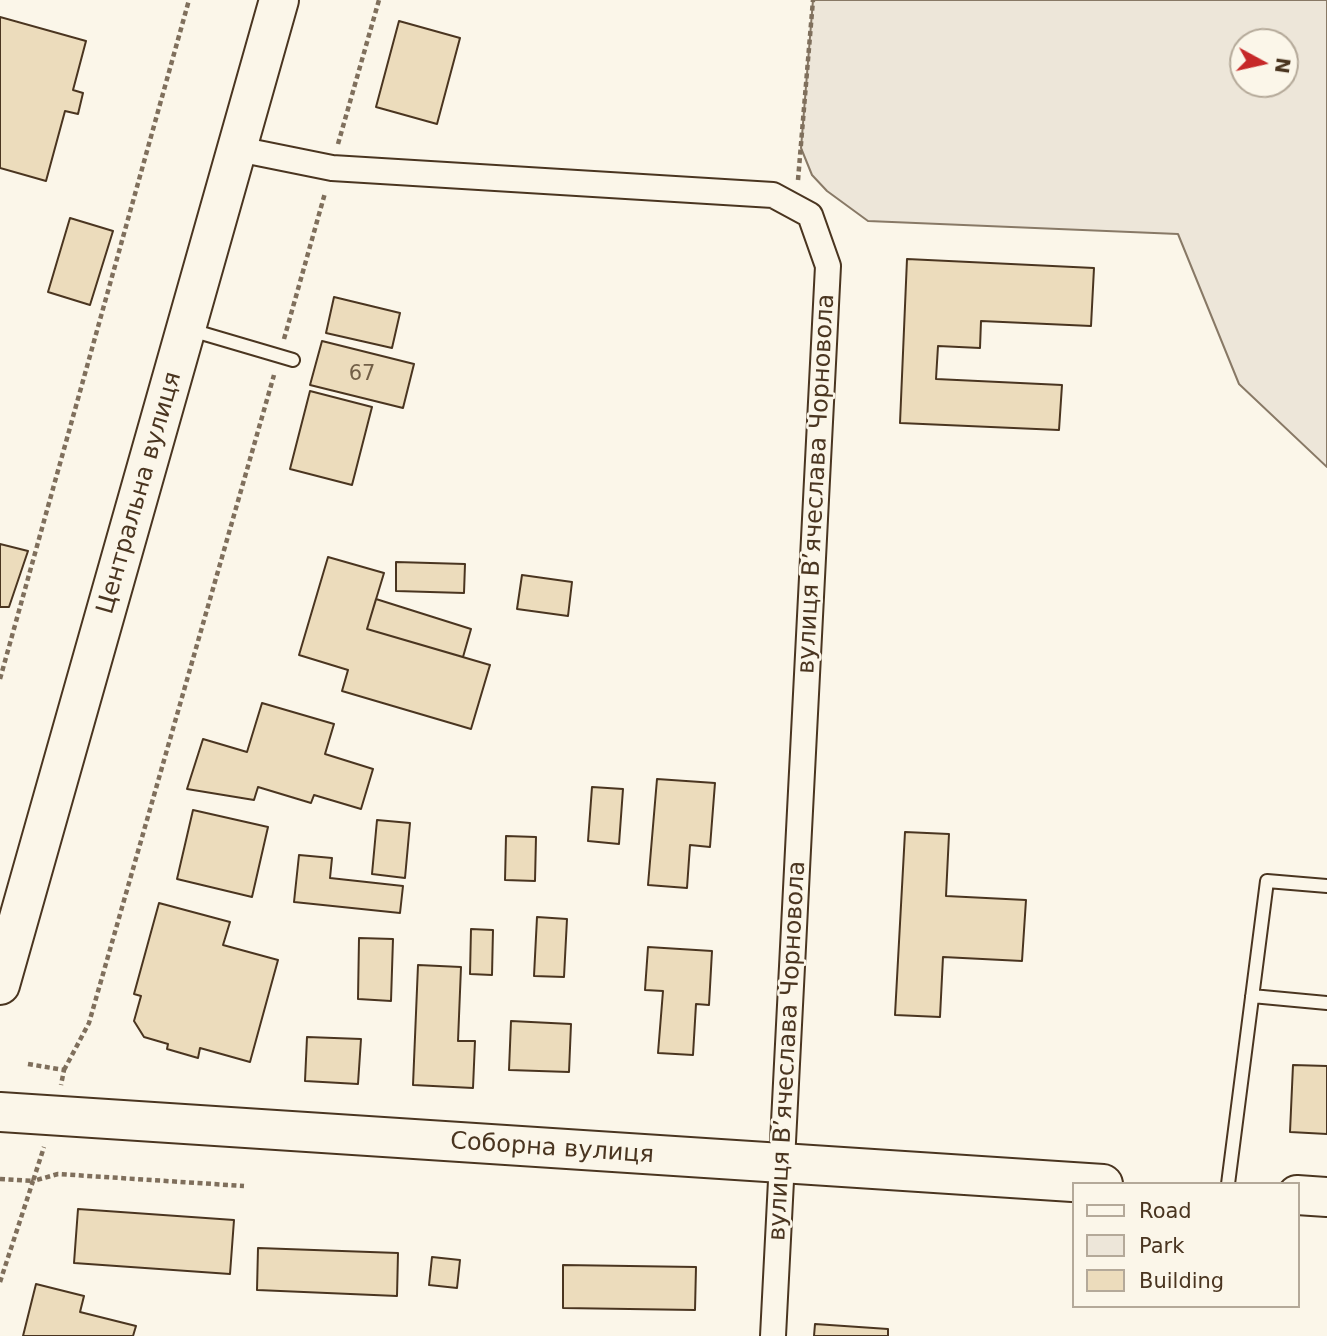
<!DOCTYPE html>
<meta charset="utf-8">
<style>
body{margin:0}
#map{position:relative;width:1327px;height:1336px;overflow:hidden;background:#fbf6e9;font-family:"DejaVu Sans",sans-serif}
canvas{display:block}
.legend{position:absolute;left:1072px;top:1182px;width:228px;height:126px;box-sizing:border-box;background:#fbf6e9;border:2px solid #b4a999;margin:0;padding:9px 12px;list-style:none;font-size:21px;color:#4a3520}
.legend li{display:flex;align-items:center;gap:14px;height:35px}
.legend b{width:35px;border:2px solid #b4a999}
.north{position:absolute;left:1229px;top:28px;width:70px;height:70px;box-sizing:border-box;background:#fbf6e9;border:2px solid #b4a999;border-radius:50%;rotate:98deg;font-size:19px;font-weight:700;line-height:28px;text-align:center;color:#4a3520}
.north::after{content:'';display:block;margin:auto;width:24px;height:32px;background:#c62828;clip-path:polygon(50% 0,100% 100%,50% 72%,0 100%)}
</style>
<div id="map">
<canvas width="1327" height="1336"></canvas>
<ul class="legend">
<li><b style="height:9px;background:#fbf6e9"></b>Road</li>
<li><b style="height:19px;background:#ede6d9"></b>Park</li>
<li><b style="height:19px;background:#ecdcbc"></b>Building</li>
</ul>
<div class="north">N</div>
</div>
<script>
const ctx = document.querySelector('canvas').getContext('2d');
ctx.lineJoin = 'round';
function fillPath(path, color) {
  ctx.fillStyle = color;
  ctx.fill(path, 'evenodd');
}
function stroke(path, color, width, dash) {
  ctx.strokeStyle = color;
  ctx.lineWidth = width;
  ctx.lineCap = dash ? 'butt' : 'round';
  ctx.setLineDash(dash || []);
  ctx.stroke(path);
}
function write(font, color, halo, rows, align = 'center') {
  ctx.font = font + ' "DejaVu Sans",sans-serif';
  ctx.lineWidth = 5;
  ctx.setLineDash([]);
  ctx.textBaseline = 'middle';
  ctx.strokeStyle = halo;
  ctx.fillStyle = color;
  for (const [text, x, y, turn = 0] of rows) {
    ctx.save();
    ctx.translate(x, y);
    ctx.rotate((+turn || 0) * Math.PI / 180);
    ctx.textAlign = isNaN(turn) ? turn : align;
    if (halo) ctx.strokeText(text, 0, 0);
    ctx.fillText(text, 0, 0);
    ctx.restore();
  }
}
const green = new Path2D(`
 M 813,0 L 1327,0 L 1327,467 L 1239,384 L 1178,234 L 868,221 L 827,191 L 812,175 L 801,148 ZM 1243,42 L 1285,42 L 1285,84 L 1243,84 Z`);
const building = new Path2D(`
 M 0,17 L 86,41 L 73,90 L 83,93 L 78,114 L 65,111 L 46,181 L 0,168 Z
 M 399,21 L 460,38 L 437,124 L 376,107 Z
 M 70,218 L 113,231 L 90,305 L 48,292 Z
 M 907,259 L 1094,268 L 1091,326 L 981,321 L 980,348 L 938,346 L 936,379 L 1062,385 L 1059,430 L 900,423 Z
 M 334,297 L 400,313 L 392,348 L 326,333 Z
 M 322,341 L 414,364 L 403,408 L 310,385 Z
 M 310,391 L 372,407 L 352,485 L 290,469 Z
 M 0,544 L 28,551 L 9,607 L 0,607 Z
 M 328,557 L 384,573 L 367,629 L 490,665 L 471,729 L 342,691 L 348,670 L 299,655 Z
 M 396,562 L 465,564 L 464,593 L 396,591 Z
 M 522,575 L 572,582 L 568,616 L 517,609 Z
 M 376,599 L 471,629 L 463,657 L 367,629 Z
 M 262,703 L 334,724 L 325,754 L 373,769 L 361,809 L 314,795 L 311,803 L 258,787 L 254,800 L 187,789 L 203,739 L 247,752 Z
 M 657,779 L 715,783 L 710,847 L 690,845 L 687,888 L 648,885 Z
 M 592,787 L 623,789 L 619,844 L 588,841 Z
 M 193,810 L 268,827 L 252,897 L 177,879 Z
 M 377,820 L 410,823 L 405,878 L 372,874 Z
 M 905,832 L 949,834 L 946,896 L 1026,900 L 1022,961 L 943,957 L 940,1017 L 895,1015 Z
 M 506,836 L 536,837 L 535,881 L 505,880 Z
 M 299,855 L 332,858 L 330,878 L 403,886 L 400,913 L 294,902 Z
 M 159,903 L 230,922 L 223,945 L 278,960 L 250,1062 L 200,1048 L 198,1058 L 167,1049 L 168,1044 L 144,1037 L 134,1021 L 141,996 L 134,994 Z
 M 537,917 L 567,919 L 564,977 L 534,976 Z
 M 471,929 L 493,930 L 492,975 L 470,974 Z
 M 359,938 L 393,939 L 391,1001 L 358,999 Z
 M 648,947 L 712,951 L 709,1005 L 696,1004 L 693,1055 L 658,1053 L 663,991 L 645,990 Z
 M 418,965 L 461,967 L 458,1041 L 475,1041 L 473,1088 L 413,1085 Z
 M 511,1021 L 571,1024 L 569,1072 L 509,1070 Z
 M 307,1037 L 361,1039 L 358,1084 L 305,1081 Z
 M 1293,1065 L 1327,1066 L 1327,1134 L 1290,1132 Z
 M 78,1209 L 234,1220 L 230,1274 L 74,1263 Z
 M 258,1248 L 398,1253 L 397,1296 L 257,1290 Z
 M 432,1257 L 460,1260 L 457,1288 L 429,1285 Z
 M 563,1265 L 696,1267 L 695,1310 L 563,1308 Z
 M 36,1284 L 84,1296 L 80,1312 L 136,1326 L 133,1336 L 23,1336 Z
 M 815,1324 L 888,1329 L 888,1336 L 814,1336 Z`);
const path = new Path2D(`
 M 338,144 L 379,0
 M 798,180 L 813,0
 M 284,339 L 325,193
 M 0,679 L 189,0
 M 28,1064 L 64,1070 L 61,1085
 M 64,1070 L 89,1023 L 274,375
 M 0,1179 L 33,1181 L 44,1147
 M 0,1282 L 33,1181 L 58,1174 L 244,1186`);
const lane = new Path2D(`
 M 191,330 L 293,360
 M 1252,996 L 1327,1003
 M 1228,1184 L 1267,881 L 1327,886`);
const street = new Path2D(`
 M 238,149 L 332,168 L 773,195 L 810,215 L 828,266 L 773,1336`);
const primary = new Path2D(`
 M 0,1112 L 1103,1184
 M 1297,1195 L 1327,1197`);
const highway = new Path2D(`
 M 0,985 L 279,0`);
const numberNames = [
 ["67",362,375]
];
const streetNames = [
 ["вулиця Вʼячеслава Чорновола",817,484,-87],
 ["Центральна вулиця",140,493,-74],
 ["вулиця Вʼячеслава Чорновола",788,1051,-87],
 ["Соборна вулиця",552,1149,4]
];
fillPath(green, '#ede6d9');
stroke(green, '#887966', 2);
fillPath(building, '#ecdcbc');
stroke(building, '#4a3520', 2);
stroke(lane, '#4a3520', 16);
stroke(street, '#4a3520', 28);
stroke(primary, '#4a3520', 42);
stroke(highway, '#4a3520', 42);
stroke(path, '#7f6f5c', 4.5, [5, 3.5]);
stroke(lane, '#fbf6e9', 12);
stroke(street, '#fbf6e9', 24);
stroke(primary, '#fbf6e9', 38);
stroke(highway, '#fbf6e9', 38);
write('21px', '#725f47', null, numberNames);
write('24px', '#4a3520', '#fbf6e9', streetNames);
</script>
